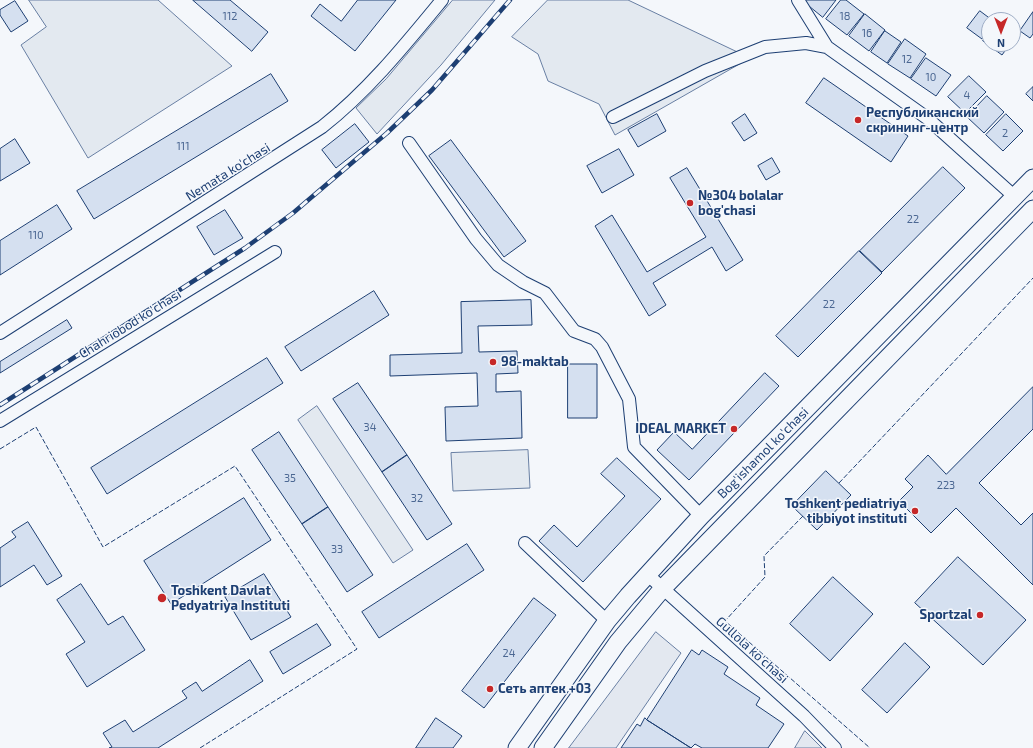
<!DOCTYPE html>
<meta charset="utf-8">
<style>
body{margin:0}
#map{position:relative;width:1033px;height:748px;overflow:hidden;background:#f4f7fb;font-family:"Exo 2",sans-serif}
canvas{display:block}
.north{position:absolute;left:981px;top:12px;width:40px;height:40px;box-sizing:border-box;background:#f4f7fb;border:1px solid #9eadc5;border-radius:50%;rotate:180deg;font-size:11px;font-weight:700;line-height:16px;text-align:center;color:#1d3f73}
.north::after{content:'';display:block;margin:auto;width:14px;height:18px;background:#c62828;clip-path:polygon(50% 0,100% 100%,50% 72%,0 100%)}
</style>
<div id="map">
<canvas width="1033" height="748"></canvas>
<div class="north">N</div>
</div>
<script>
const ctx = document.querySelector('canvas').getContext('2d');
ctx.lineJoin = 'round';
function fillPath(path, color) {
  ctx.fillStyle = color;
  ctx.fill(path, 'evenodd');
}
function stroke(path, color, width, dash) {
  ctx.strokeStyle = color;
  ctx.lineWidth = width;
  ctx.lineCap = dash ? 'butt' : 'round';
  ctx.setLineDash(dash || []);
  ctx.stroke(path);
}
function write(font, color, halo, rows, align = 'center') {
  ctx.font = font + ' "Exo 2",sans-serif';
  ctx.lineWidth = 3;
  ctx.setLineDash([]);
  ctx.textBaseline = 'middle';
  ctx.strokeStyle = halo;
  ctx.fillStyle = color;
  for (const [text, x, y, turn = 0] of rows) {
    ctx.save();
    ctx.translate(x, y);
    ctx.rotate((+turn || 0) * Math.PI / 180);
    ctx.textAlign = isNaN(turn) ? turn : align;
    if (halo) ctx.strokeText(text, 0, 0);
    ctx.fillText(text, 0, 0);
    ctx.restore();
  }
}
const green = new Path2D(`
 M 29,0 L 158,0 L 232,66 L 88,158 L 21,45 L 46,27 Z
 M 453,0 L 495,0 L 441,65 L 377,134 L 356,108 L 386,79 Z
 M 548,0 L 628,0 L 750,58 L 615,135 L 599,104 L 548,81 L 538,54 L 512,37 Z
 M 317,406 L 413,550 L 393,563 L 298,420 Z
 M 528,450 L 530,488 L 453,491 L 451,453 Z`);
const parking = new Path2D(`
 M 656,632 L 681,653 L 616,748 L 569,748 Z
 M 805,731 L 822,748 L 795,748 Z`);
const building = new Path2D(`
 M 193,0 L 230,0 L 268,32 L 252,51 Z
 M 358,0 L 396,0 L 355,51 L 311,16 L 320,4 L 341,21 Z
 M 802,0 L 836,0 L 823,17 Z
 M 841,0 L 846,0 L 864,14 L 847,35 L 826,19 Z
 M 15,1 L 28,21 L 11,32 L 0,15 L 0,10 Z
 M 980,11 L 992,20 L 989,20 L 989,30 L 982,39 L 967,28 Z
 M 1033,12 L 1033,34 L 1030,38 L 1020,31 Z
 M 865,14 L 885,30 L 869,51 L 849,36 Z
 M 885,31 L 901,42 L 887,63 L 871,52 Z
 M 989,32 L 989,44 L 1010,44 L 1002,55 L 983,41 Z
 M 905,39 L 926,54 L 910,78 L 888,64 Z
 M 926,58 L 951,75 L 936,96 L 911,79 Z
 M 271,74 L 288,101 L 94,219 L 77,191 Z
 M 969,76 L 986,92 L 965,113 L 948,97 Z
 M 824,78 L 908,136 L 891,162 L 806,103 Z
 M 1033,87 L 1033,101 L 1026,94 Z
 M 987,96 L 1004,112 L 984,133 L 967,117 Z
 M 657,114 L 666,131 L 638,147 L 628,130 Z
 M 745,114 L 757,133 L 744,141 L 732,123 Z
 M 1006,114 L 1023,131 L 1003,151 L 986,135 Z
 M 355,124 L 369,142 L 336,168 L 322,150 Z
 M 15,139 L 30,163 L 0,181 L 0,149 Z
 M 451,140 L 526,241 L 504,257 L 429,156 Z
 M 619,149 L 634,175 L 602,193 L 587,166 Z
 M 772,158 L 780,172 L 766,180 L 758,166 Z
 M 943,167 L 965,188 L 882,272 L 860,251 Z
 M 687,168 L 743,260 L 726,271 L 712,247 L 653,283 L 666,305 L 649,316 L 595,226 L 612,215 L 647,272 L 706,237 L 670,178 Z
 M 57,205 L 72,229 L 0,275 L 0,241 Z
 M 225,210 L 243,238 L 214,255 L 197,227 Z
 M 859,251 L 882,273 L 798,357 L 776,336 Z
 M 374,291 L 389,315 L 301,371 L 285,347 Z
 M 531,300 L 532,325 L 478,326 L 479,352 L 517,351 L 518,373 L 496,374 L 496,392 L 521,391 L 522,438 L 446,441 L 445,407 L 478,406 L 477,373 L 390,376 L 390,355 L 462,353 L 461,302 Z
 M 67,320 L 72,328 L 0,373 L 0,362 Z
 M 267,358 L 283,383 L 107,494 L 91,468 Z
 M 568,364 L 597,364 L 597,418 L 568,418 Z
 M 765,373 L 779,386 L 689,480 L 657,450 L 674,432 L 692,449 Z
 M 358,383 L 407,455 L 382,472 L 333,399 Z
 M 1033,387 L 1033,429 L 979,483 L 1021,525 L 1033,513 L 1033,585 L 956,508 L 931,533 L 899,501 L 913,487 L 905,479 L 928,455 L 946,474 Z
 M 279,432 L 328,507 L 302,524 L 252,450 Z
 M 407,455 L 452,524 L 427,540 L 382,472 Z
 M 617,458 L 661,499 L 583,582 L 539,541 L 554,525 L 577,547 L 625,496 L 601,474 Z
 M 826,471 L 851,495 L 817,530 L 792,506 Z
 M 244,498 L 271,540 L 171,604 L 144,561 Z
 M 328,507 L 373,575 L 347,592 L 302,524 Z
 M 28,522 L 62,576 L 47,585 L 34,565 L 0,587 L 0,548 L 16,537 L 12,532 Z
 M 467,544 L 484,570 L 379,638 L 362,612 Z
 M 958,557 L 1026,620 L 983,665 L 915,603 Z
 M 264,574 L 291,617 L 251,640 L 225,597 Z
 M 833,577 L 873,614 L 830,661 L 790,624 Z
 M 81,584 L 108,625 L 123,616 L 145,650 L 87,687 L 66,654 L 85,642 L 57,600 Z
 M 534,598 L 556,615 L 484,708 L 462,691 Z
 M 317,624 L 331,645 L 283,674 L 270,652 Z
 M 905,643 L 930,667 L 887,713 L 862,690 Z
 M 692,650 L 699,655 L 702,650 L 728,667 L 724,674 L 760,698 L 756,705 L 784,724 L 768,748 L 702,748 L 695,744 L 691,748 L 647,720 Z
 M 250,660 L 263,681 L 158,748 L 109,748 L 112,747 L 103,733 L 125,720 L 133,732 L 187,698 L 182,691 L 196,682 L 202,691 Z
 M 436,718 L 462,736 L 453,748 L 416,748 Z
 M 645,718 L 647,720 L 691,748 L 621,748 L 637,724 L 640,726 Z`);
const street = new Path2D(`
 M 798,0 L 827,47 L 927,118 L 1015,197
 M 613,117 L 705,71 L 765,47 L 806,43 L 827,47
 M 409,143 L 476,239 L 498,265 L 523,282 L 545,293 L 574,331 L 595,339 L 602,347 L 629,399 L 634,447 L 701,516
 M 0,333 L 322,127 C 368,91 405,45 442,0
 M 0,421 L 275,252
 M 525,543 L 607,621
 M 648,575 L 804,716 L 835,748`);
const secondary = new Path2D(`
 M 517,748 L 607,621 L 628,596 L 701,516 L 1033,178
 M 543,748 L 618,642 L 663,588 L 1033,209`);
const rail = new Path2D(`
 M 0,405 L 245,248 L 293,213 L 387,133 L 432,90 L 510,0`);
const fence = new Path2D(`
 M 0,449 L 36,427 L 103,547 L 235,466 L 357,649 L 200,748
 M 839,483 L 1033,278
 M 803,516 L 764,556 L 765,577 L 725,621 L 870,748`);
const markers = [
 [858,120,4,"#c62828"],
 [690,203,4,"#c62828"],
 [493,362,4,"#c62828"],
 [734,429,4,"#c62828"],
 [915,511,4,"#c62828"],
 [162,598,5,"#c62828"],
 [980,615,4,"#c62828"],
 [490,689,4,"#c62828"]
];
const numberNames = [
 ["112",230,16],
 ["18",845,16],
 ["16",867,33],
 ["12",907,59],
 ["10",931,77],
 ["4",967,95],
 ["2",1005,133],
 ["111",183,146],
 ["22",913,219],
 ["110",36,235],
 ["22",829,304],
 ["34",370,427],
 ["35",290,478],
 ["223",946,485],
 ["32",417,498],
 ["33",337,549],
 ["24",509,653]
];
const poiNames = [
 ["Республиканский",866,113],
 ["скрининг-центр",866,128],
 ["№304 bolalar",698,196],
 ["bog'chasi",698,211],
 ["98-maktab",501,362],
 ["IDEAL MARKET",726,429,"right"],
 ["Toshkent pediatriya",907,504,"right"],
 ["tibbiyot instituti",907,519,"right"],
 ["Toshkent Davlat",171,591],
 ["Pedyatriya Instituti",171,606],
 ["Sportzal",972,615,"right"],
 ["Сеть аптек +03",498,689]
];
const streetNames = [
 ["Nemata ko'chasi",228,172,-32],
 ["Chahriobod ko'chasi",130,324,-32],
 ["Bog'ishamol ko'chasi",763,453,-45],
 ["Gullola ko'chasi",752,650,42]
];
fillPath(green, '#e3e9f0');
stroke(green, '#687fa3', 1);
fillPath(parking, '#e3e8f0');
stroke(parking, '#687fa3', 1);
fillPath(building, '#d5e0f0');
stroke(building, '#1d3f73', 1);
stroke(street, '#1d3f73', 14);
stroke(secondary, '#1d3f73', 19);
stroke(street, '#f4f7fb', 12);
stroke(secondary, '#f4f7fb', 17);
stroke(rail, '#1d3f73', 4.5);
stroke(rail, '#f4f7fb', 3, [9]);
stroke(fence, '#1d3f73', 1, [5, 2]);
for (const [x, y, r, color] of markers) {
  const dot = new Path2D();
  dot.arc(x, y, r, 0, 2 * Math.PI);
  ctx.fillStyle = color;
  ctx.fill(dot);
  stroke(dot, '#f4f7fb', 1.5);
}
write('11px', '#4b6792', null, numberNames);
write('bold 13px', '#1d3f73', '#f4f7fb', poiNames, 'left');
write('13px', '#1d3f73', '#f4f7fb', streetNames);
</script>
